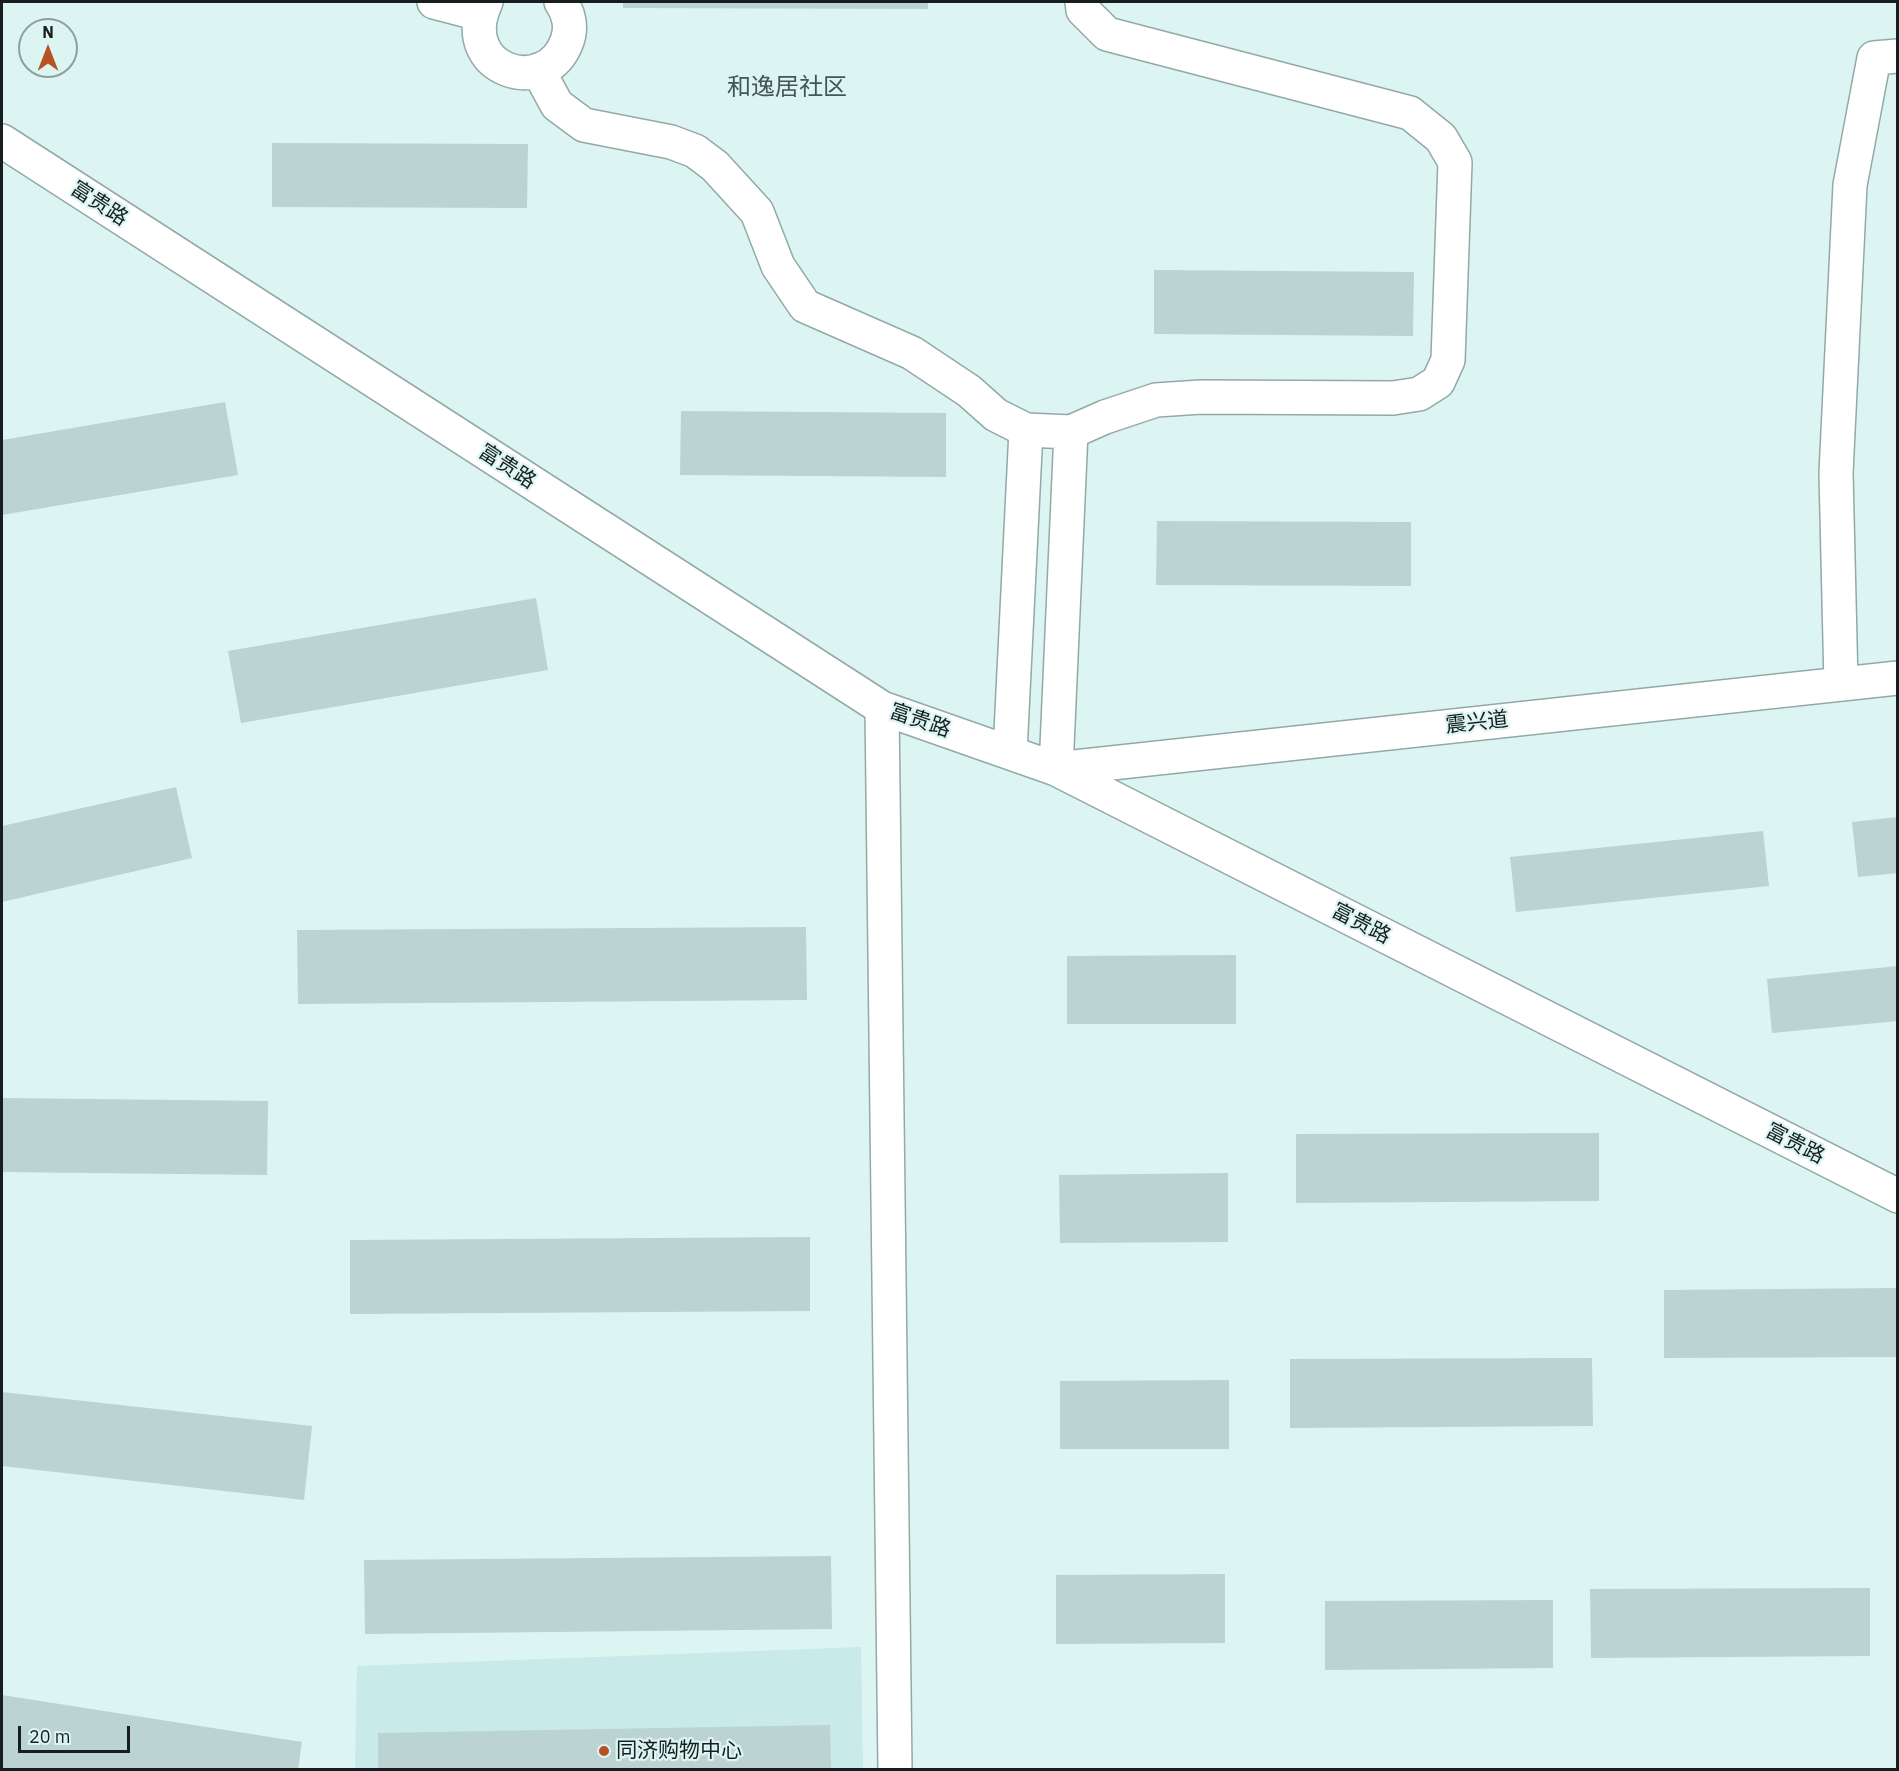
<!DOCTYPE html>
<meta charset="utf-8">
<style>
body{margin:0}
#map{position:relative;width:1899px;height:1771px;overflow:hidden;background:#dcf5f3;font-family:"IBM Plex Sans",sans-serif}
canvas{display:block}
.frame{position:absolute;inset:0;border:3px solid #161e1e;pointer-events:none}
.north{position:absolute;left:18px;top:18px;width:60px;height:60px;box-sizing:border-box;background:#dcf5f3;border:2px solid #8d9f9e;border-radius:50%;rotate:0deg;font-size:16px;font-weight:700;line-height:24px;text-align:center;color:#161e1e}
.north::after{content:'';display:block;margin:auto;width:21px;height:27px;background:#b65122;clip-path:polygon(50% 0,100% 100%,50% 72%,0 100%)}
.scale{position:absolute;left:18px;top:1726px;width:112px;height:27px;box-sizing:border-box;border:3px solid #161e1e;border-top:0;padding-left:8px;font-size:18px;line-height:21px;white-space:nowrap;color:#161e1e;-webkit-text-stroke:4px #dcf5f3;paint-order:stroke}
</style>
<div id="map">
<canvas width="1899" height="1771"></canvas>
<div class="frame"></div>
<div class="north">N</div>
<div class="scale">20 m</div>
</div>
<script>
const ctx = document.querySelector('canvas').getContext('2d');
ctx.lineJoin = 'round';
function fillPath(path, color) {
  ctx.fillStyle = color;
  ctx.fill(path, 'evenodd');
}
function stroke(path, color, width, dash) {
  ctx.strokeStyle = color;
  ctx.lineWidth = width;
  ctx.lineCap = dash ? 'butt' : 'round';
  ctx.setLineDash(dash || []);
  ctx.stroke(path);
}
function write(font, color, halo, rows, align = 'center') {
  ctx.font = font + ' "IBM Plex Sans","Noto Sans SC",sans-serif';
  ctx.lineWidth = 4.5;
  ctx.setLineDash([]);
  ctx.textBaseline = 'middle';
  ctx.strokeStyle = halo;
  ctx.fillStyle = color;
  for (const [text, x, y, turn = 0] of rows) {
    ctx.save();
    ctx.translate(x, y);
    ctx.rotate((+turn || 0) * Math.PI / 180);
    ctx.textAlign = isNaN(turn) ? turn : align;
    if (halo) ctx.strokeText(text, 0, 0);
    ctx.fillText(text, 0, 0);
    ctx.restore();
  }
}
const built = new Path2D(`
 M 861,1647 L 863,1769 L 355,1770 L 357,1666 Z`);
const building = new Path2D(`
 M 623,2 L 928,2 L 928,9 L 623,8 Z
 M 272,143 L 528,144 L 527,208 L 272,207 Z
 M 1154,270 L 1414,272 L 1413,336 L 1154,334 Z
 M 225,402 L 238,475 L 2,515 L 2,440 Z
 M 681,411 L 946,413 L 946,477 L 680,475 Z
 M 1157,521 L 1411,522 L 1411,586 L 1156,585 Z
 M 536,598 L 548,670 L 241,723 L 228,651 Z
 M 176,787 L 192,858 L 2,902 L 2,826 Z
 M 1898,817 L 1898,873 L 1858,877 L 1852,822 Z
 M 1763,831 L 1769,886 L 1516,912 L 1510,857 Z
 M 806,927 L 807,1000 L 298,1004 L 297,930 Z
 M 1236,955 L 1236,1024 L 1067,1024 L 1067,956 Z
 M 1898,966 L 1898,1021 L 1772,1033 L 1767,979 Z
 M 2,1098 L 268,1101 L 267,1175 L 2,1172 Z
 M 1599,1133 L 1599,1201 L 1296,1203 L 1296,1134 Z
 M 1228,1173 L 1228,1242 L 1060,1243 L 1059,1175 Z
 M 810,1237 L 810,1311 L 350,1314 L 350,1240 Z
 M 1898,1288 L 1898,1357 L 1664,1358 L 1664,1290 Z
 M 1592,1358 L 1593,1426 L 1290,1428 L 1290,1359 Z
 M 1229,1380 L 1229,1449 L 1060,1449 L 1060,1381 Z
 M 2,1392 L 312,1426 L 304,1500 L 2,1466 Z
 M 831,1556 L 832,1629 L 365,1634 L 364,1560 Z
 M 1225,1574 L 1225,1643 L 1056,1644 L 1056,1575 Z
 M 1870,1588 L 1870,1656 L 1591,1658 L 1590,1589 Z
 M 1553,1600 L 1553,1668 L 1325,1670 L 1325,1601 Z
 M 2,1695 L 302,1742 L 298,1770 L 2,1769 Z
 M 830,1725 L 831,1770 L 378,1770 L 378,1733 Z`);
const minor = new Path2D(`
 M 434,2 L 480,14
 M 486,2 C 454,70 546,100 567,41 C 572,28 569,13 561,2
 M 538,70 L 557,105 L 584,125 L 671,142 L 695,151 L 715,166 L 757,212 L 778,266 L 805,306 L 912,353 L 969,391 L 996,415 L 1026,430 L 1071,432 L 1105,417 L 1156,400 L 1201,397 L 1393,398 L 1419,394 L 1438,382 L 1448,360 L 1455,162 L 1441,138 L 1410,113 L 1107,34 L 1083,10 L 1082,2
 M 2,141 L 882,708 L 1056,769 L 1898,1196
 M 1841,684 L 1836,473 L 1850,185 L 1874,58 L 1898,56
 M 882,708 L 895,1770
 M 1010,752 L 1026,430
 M 1056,769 L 1898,678
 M 1056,769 L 1071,432`);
const markers = [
 [604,1751,6,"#b65122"]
];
const streetNames = [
 ["富贵路",99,204,33],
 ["富贵路",507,467,33],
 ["富贵路",920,721,19],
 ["震兴道",1477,723,-6],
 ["富贵路",1361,924,27],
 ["富贵路",1795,1144,27]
];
const poiNames = [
 ["同济购物中心",616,1751]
];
const quarterNames = [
 ["和逸居社区",787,88]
];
fillPath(built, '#c8eae8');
fillPath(building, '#bbd3d2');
stroke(minor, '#92a9a8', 36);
stroke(minor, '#fff', 33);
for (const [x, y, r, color] of markers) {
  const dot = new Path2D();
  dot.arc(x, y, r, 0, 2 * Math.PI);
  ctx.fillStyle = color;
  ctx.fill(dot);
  stroke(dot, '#dcf5f3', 2);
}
write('21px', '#161e1e', '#dcf5f3', streetNames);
write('21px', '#161e1e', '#dcf5f3', poiNames, 'left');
write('24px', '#425756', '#dcf5f3', quarterNames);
</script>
